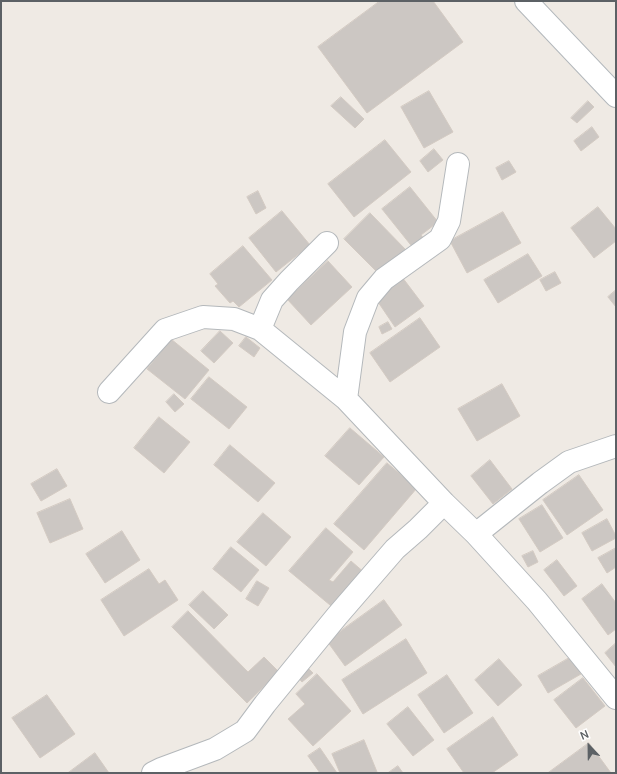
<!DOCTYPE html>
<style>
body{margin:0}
#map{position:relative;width:617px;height:774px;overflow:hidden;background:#efeae4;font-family:Manrope,sans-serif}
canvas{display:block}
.frame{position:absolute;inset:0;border:2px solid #5c6165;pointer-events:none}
.north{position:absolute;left:569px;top:726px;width:40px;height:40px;-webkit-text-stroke:3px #fff;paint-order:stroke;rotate:338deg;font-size:11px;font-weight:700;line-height:16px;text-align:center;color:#5c6165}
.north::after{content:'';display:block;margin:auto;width:14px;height:18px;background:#5c6165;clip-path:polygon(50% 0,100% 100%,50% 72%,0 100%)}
</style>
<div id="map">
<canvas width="617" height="774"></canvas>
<div class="frame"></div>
<div class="north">N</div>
</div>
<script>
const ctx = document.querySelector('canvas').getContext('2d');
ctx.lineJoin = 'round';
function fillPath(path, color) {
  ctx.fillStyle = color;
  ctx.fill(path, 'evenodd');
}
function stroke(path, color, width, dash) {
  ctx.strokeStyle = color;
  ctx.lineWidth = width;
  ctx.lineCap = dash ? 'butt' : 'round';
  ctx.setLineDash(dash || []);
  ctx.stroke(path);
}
const building = new Path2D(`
 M 380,1 L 433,1 L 463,42 L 367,113 L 318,47 Z
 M 429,91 L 453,132 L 424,148 L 401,107 Z
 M 341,97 L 364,119 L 355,128 L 331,106 Z
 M 588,101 L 594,107 L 577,123 L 571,118 Z
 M 592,127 L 599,137 L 581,151 L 574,141 Z
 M 385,140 L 411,172 L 354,217 L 328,184 Z
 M 434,149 L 443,160 L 428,172 L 420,161 Z
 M 509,161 L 516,172 L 502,180 L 496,168 Z
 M 410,187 L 438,222 L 421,235 L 425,240 L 414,249 L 382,209 Z
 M 258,191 L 266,208 L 256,214 L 247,197 Z
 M 598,207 L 616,229 L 616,241 L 594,258 L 571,228 Z
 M 282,211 L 310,245 L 276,272 L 249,238 Z
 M 503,212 L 521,243 L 467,273 L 450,241 Z
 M 370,213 L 406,250 L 380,275 L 344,239 Z
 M 243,246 L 272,280 L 239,307 L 233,301 L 230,303 L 215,286 L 218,284 L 210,274 Z
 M 528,254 L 542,276 L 498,303 L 484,280 Z
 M 328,261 L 352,287 L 311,325 L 287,299 Z
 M 555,272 L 561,283 L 546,291 L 540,280 Z
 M 402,277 L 424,306 L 395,327 L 374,296 Z
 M 616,290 L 616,307 L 608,297 Z
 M 420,318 L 440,347 L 390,382 L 370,353 Z
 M 388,322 L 392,329 L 382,334 L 379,327 Z
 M 220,331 L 233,343 L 214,363 L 201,351 Z
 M 246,337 L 260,348 L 254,357 L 239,346 Z
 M 171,339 L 209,370 L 185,399 L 147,369 Z
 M 209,377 L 247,407 L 229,429 L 191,399 Z
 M 502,384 L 520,416 L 477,441 L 458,409 Z
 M 174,394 L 184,404 L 175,412 L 166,402 Z
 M 159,417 L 190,442 L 164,473 L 134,448 Z
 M 350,428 L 384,457 L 359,485 L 325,456 Z
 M 230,445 L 275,483 L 258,502 L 214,465 Z
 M 490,460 L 512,489 L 493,504 L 471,476 Z
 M 387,463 L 417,488 L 364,550 L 334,524 Z
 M 57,469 L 67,486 L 41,501 L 31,484 Z
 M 579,475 L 603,510 L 567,535 L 543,500 Z
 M 70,499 L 83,529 L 50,543 L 37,513 Z
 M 542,505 L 563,538 L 540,552 L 519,519 Z
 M 263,513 L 291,537 L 266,566 L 237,542 Z
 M 607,519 L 616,536 L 616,538 L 592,551 L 582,533 Z
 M 326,528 L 353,552 L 329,580 L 333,582 L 351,561 L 366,574 L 336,610 L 289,571 Z
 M 122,531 L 140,560 L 105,583 L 86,554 Z
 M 231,547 L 259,570 L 241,592 L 213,569 Z
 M 616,548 L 616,567 L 607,573 L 598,558 Z
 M 533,551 L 538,562 L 528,567 L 522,556 Z
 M 557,560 L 577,586 L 564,596 L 544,570 Z
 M 149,569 L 159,584 L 165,580 L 178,600 L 124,636 L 101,600 Z
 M 257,581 L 269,588 L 258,606 L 246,599 Z
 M 602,584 L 616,603 L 616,629 L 608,635 L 582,599 Z
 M 203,591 L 228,615 L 214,629 L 189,605 Z
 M 384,600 L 402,625 L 345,666 L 327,641 Z
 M 188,611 L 248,672 L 264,657 L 279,672 L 247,703 L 172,627 Z
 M 406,639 L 427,673 L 363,714 L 342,680 Z
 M 616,643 L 616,667 L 605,653 Z
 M 571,657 L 581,674 L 548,693 L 538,676 Z
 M 499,659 L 522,685 L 498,706 L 475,680 Z
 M 306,666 L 313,673 L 302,682 L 295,674 Z
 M 317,674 L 351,711 L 313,746 L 288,719 L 305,704 L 296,694 Z
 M 447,675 L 473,713 L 444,733 L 418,695 Z
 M 583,678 L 605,706 L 576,728 L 554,700 Z
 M 47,695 L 75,734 L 40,758 L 12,718 Z
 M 408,707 L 434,740 L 413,756 L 387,724 Z
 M 493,717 L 518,755 L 492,773 L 464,773 L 447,749 Z
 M 364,740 L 377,772 L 375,773 L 340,773 L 332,754 Z
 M 589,743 L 611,773 L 548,773 Z
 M 320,748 L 337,773 L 320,773 L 308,756 Z
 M 95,753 L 109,773 L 68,773 Z
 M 398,766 L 403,773 L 388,773 Z`);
const street = new Path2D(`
 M 260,329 L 272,300 L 289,281 L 327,243
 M 109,392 L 165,330 L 203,317 L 234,319 L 260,329 L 346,399 L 444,503
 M 346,399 L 355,332 L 368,298 L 384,279 L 440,239 L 449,221 L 458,164
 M 476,534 L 540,483 L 569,462 L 616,446
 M 153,773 L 161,769 L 215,749 L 245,731 L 265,704 L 337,616 L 395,549 L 418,529 L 444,503 L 476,534 L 537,601 L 616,698`);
const secondary = new Path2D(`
 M 526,1 L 616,96`);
fillPath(building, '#ccc7c3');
stroke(building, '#d3cac2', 1);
stroke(street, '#b4b8bb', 24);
stroke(secondary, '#b3b8bc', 24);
stroke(street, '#fff', 22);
stroke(secondary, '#fff', 22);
</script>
